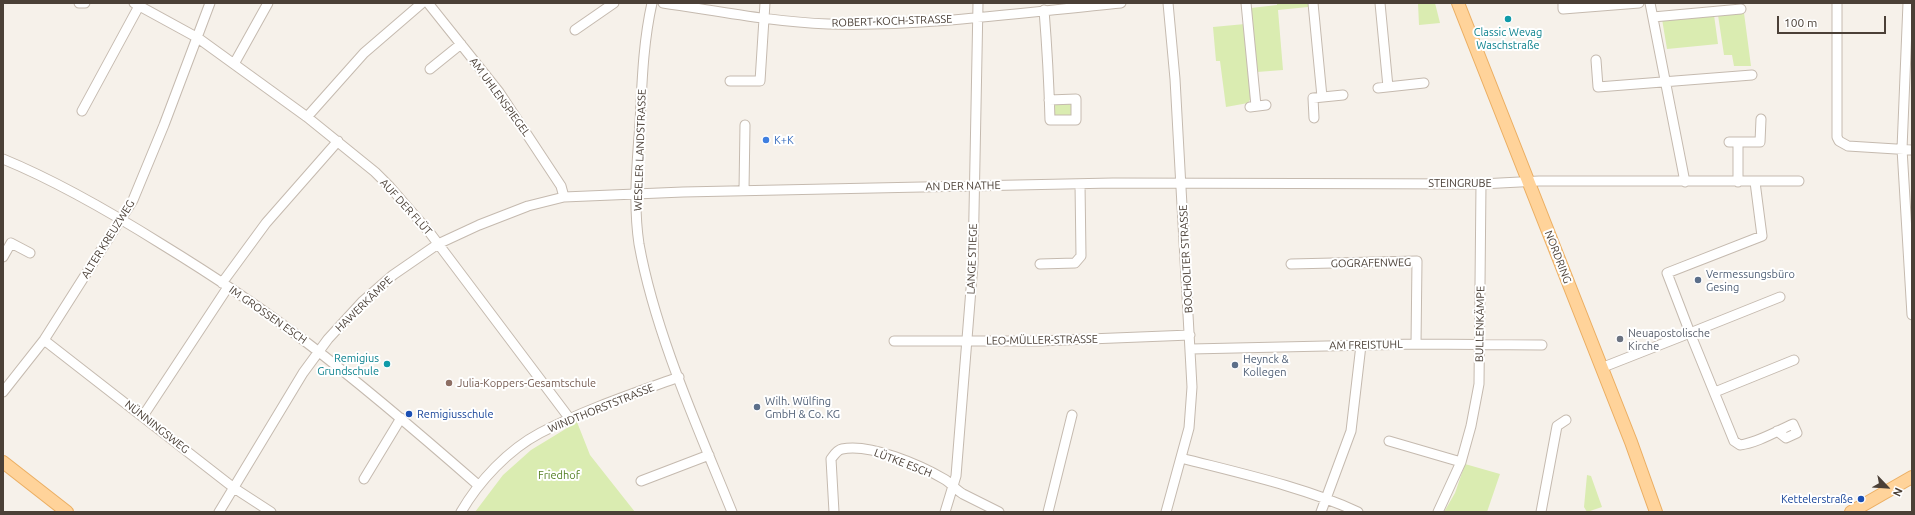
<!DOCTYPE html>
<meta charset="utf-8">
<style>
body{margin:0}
#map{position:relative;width:1915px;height:515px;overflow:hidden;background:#f6f1ea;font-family:Ubuntu,sans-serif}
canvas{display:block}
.frame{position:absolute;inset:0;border:4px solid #4b4037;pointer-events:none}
.north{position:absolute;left:1867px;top:467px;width:40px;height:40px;-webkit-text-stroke:3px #fff;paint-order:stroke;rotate:115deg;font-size:11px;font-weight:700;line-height:16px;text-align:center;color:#4b4037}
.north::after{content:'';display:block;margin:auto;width:14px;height:18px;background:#4b4037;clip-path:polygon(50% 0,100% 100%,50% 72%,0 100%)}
.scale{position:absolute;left:1777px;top:16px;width:109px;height:18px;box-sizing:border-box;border:2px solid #4b4037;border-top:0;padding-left:5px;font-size:12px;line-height:14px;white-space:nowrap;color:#4b4037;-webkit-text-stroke:3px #fff;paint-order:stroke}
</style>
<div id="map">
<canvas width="1915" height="515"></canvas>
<div class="frame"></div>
<div class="north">N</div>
<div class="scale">100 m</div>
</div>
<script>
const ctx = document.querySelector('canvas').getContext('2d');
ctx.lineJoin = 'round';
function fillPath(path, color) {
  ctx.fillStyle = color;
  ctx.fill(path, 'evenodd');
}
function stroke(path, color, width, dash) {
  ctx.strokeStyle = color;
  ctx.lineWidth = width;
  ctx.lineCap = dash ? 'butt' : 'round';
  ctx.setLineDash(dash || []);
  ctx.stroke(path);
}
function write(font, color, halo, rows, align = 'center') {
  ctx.font = font + ' Ubuntu,sans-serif';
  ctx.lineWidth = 4;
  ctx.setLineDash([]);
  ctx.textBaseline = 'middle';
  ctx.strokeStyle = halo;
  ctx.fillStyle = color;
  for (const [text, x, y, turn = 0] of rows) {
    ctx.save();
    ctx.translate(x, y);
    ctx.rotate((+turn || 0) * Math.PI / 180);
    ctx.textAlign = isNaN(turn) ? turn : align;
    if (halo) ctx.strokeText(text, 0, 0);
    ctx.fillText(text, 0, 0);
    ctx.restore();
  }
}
const green = new Path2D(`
 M 1277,3 L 1308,3 L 1308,7 L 1278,10 L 1283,70 L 1257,72 L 1251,8 L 1277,5 Z
 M 1418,3 L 1435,3 L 1440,23 L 1419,25 Z
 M 1744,13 L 1751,66 L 1734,66 L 1732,55 L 1724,55 L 1718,15 Z
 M 1714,15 L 1718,44 L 1667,49 L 1662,19 Z
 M 1245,24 L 1251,98 L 1248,103 L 1226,107 L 1220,61 L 1216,61 L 1213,27 Z
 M 1053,103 L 1073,103 L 1073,117 L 1054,117 Z
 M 577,422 L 590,455 L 635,512 L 475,512 L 503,475 L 531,450 Z
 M 1465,464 L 1500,474 L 1487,512 L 1444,512 L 1455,493 Z
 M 1587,475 L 1591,476 L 1602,507 L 1587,512 L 1584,507 Z`);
const minor = new Path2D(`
 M 79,3 L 85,3
 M 134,3 L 198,38 L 307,117 L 375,172 L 390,187 L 430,233 L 570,419
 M 428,3 L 499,92 L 561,186 L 564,197
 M 652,3 C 643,43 642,83 640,123 C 637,163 633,204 639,244 C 655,333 698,428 732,512
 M 663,3 C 718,11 773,22 828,24 C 923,27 1026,12 1121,3
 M 1246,3 L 1256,106
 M 1313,3 L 1322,97
 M 1380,3 L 1388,87
 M 1563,3 L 1563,9 L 1639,3
 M 1650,3 L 1685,182
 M 1837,3 L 1837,137 L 1839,141 L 1848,146 L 1912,150
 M 1908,3 L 1902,149 L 1912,315
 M 1044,10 C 1047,47 1049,83 1050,120 L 1076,120 L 1076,99 L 1049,100
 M 1653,17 L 1741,9
 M 575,30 L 614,3
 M 1596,60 L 1598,87 L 1752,75
 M 234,64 L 268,3
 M 430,69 L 461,44
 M 730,81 L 760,81 L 765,3
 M 1378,88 L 1424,83
 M 1250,107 L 1266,105
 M 82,111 L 139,6
 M 307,117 L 364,53 L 422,3
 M 1314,118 L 1313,98 L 1343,95
 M 1729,142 L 1760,142 L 1761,119
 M 3,159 C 59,182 112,213 163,245 C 212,275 260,307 306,342 C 365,387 422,436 478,485
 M 1738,182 L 1738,142
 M 744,190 L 745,125
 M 3,257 L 11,243 L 30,253
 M 1040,264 L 1075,263 L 1081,256 L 1080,184
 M 1291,264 L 1417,261 L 1416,344
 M 222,283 L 266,223 L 338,141
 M 44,340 L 234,488 L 271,512
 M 894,341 L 1039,341 L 1190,335
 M 1191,349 L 1416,344 L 1542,345
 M 1601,368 L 1690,333 L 1667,273 L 1762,236 L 1755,182
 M 3,392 L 44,340 L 133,200 L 164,125 L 210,3
 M 1715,392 L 1794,360
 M 143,416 L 228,287
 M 1777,431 L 1786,438 L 1797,433 L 1793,424 C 1777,431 1757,443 1740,445 L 1734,441 L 1690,333 L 1780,297
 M 1389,441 L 1461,462
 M 1181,458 C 1239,473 1304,487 1358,512
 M 364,479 L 401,418
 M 641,481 L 709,455
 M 219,512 L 303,373 L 328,339 L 362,302 L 393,275 L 438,244 L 479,225 L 528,206 L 564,197 L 683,192 L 1113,183 L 1481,184 L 1539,181 L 1799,181
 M 461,512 C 479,481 508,450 540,433 C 584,410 632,394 679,377
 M 834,512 L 831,459 C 834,455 837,450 842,449 C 870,443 920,465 944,479 C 951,483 956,490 963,494 C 975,500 987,506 999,512
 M 945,512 L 956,476 L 973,264 L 978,3
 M 1048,512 L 1072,415
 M 1166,512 L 1189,428 L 1192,387 L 1175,79 L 1168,3
 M 1321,512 L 1351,431 L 1361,345
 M 1438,512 L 1461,462 L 1471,426 L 1479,384 L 1481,184
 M 1541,512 L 1557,426 L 1566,420`);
const major = new Path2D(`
 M 1458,3 L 1631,442 L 1656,512
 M 3,462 L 67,512
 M 1851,512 L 1912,477`);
const markers = [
 [1508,19,4,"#0f9aa8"],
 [766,140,4,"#3f7fe0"],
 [1698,280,4,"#5c6f8a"],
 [1620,339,4,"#6b7280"],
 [387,364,4,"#0f9aa8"],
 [1235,365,4,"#5c6f8a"],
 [449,383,4,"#8d6e63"],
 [757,407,4,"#5c6f8a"],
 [409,414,4,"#1a4fb4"],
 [1861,499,4,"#1a4fb4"]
];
const streetNames = [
 ["ROBERT-KOCH-STRASSE",892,21,-2],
 ["AM UHLENSPIEGEL",500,97,54],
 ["WESELER LANDSTRASSE",640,150,-88],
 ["STEINGRUBE",1460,183],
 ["AN DER NATHE",963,186,-1],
 ["AUF DER FLÜT",406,207,48],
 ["ALTER KREUZWEG",108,239,-58],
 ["NORDRING",1558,257,69],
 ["LANGE STIEGE",972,259,-88],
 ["BOCHOLTER STRASSE",1186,259,-93],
 ["GOGRAFENWEG",1371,263,-1],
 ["HAWERKÄMPE",364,304,-44],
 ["IM GROSSEN ESCH",268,315,35],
 ["BULLENKÄMPE",1480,324,-89],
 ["LEO-MÜLLER-STRASSE",1042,340,-1],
 ["AM FREISTUHL",1366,345,-1],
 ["WINDTHORSTSTRASSE",601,408,-22],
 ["NÜNNINGSWEG",157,427,38],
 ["LÜTKE ESCH",903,463,21]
];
const cultureNames = [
 ["Classic Wevag",1508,32],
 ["Waschstraße",1508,45],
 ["Remigius",379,358,"right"],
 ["Grundschule",379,371,"right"]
];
const shopNames = [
 ["K+K",774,140]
];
const serviceNames = [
 ["Vermessungsbüro",1706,274],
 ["Gesing",1706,287],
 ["Heynck &",1243,359],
 ["Kollegen",1243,372],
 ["Wilh. Wülfing",765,401],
 ["GmbH & Co. KG",765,414]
];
const worshipNames = [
 ["Neuapostolische",1628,333],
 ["Kirche",1628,346]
];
const educationNames = [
 ["Julia-Koppers-Gesamtschule",457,383]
];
const transitNames = [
 ["Remigiusschule",417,414],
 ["Kettelerstraße",1853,499,"right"]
];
const parkNames = [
 ["Friedhof",559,475]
];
fillPath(green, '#daecb1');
stroke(minor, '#c5baaf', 11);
stroke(major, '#ebae62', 14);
stroke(minor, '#fff', 9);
stroke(major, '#ffd39a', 12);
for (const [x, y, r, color] of markers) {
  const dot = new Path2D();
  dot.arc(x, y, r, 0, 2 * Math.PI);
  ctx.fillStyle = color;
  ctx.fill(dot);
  stroke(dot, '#fff', 1.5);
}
write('11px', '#4b4037', '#fff', streetNames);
write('11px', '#0d838f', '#fff', cultureNames);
write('11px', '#366cbe', '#fff', shopNames, 'left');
write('11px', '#4e5e75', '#fff', serviceNames, 'left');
write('11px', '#5b616d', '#fff', worshipNames, 'left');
write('11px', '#785e54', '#fff', educationNames, 'left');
write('11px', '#164399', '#fff', transitNames, 'left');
write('11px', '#568126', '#fff', parkNames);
</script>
